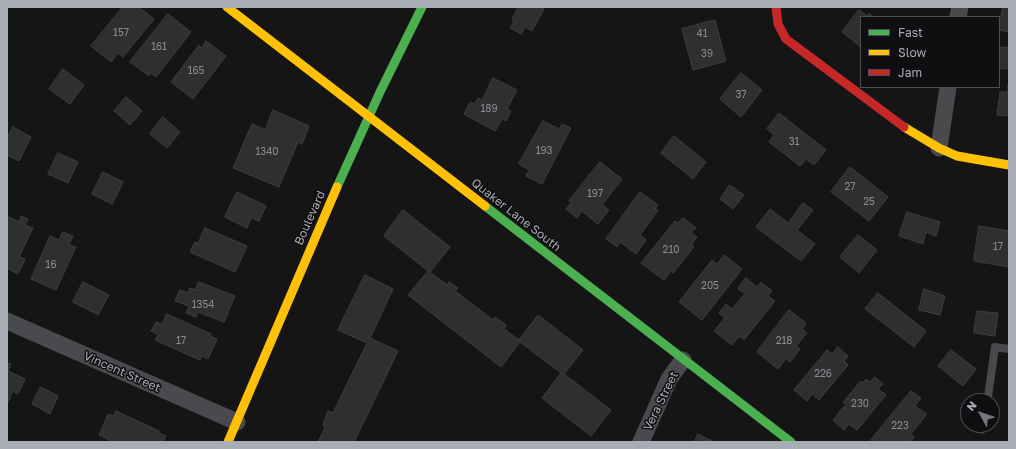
<!DOCTYPE html>
<style>
body{margin:0}
#map{position:relative;width:1016px;height:449px;overflow:hidden;background:#151515;font-family:"Golos Text",sans-serif}
canvas{display:block}
.frame{position:absolute;inset:0;border:8px solid #a8acb4;pointer-events:none}
.legend{position:absolute;left:860px;top:16px;width:140px;height:72px;box-sizing:border-box;background:#0f0f11;border:1px solid #4c4e52;margin:0;padding:5px 7px;list-style:none;font-size:12px;color:#a8acb4}
.legend li{display:flex;align-items:center;gap:8px;height:20px}
.legend b{width:20px;border:1px solid #4c4e52}
.north{position:absolute;left:960px;top:393px;width:40px;height:40px;box-sizing:border-box;background:#0f0f11;border:1px solid #4c4e52;border-radius:50%;rotate:310deg;font-size:11px;font-weight:700;line-height:16px;text-align:center;color:#a8acb4}
.north::after{content:'';display:block;margin:auto;width:14px;height:18px;background:#75777c;clip-path:polygon(50% 0,100% 100%,50% 72%,0 100%)}
</style>
<div id="map">
<canvas width="1016" height="449"></canvas>
<div class="frame"></div>
<ul class="legend">
<li><b style="height:5px;background:#4caf50"></b>Fast</li>
<li><b style="height:5px;background:#ffc107"></b>Slow</li>
<li><b style="height:5px;background:#c62828"></b>Jam</li>
</ul>
<div class="north">N</div>
</div>
<script>
const ctx = document.querySelector('canvas').getContext('2d');
ctx.lineJoin = 'round';
function fillPath(path, color) {
  ctx.fillStyle = color;
  ctx.fill(path, 'evenodd');
}
function stroke(path, color, width, dash) {
  ctx.strokeStyle = color;
  ctx.lineWidth = width;
  ctx.lineCap = dash ? 'butt' : 'round';
  ctx.setLineDash(dash || []);
  ctx.stroke(path);
}
function write(font, color, halo, rows, align = 'center') {
  ctx.font = font + ' "Golos Text",sans-serif';
  ctx.lineWidth = 3;
  ctx.setLineDash([]);
  ctx.textBaseline = 'middle';
  ctx.strokeStyle = halo;
  ctx.fillStyle = color;
  for (const [text, x, y, turn = 0] of rows) {
    ctx.save();
    ctx.translate(x, y);
    ctx.rotate((+turn || 0) * Math.PI / 180);
    ctx.textAlign = isNaN(turn) ? turn : align;
    if (halo) ctx.strokeText(text, 0, 0);
    ctx.fillText(text, 0, 0);
    ctx.restore();
  }
}
const building = new Path2D(`
 M 123,7 L 139,7 L 154,19 L 123,57 L 118,53 L 111,62 L 91,46 Z
 M 519,7 L 540,7 L 544,9 L 532,31 L 525,27 L 521,34 L 510,28 L 514,22 L 512,19 Z
 M 1003,7 L 1009,7 L 1009,32 L 999,30 Z
 M 859,10 L 867,16 L 869,13 L 874,17 L 861,17 L 861,47 L 842,32 Z
 M 168,14 L 191,32 L 156,77 L 151,73 L 149,76 L 130,62 Z
 M 715,20 L 726,61 L 693,70 L 682,29 Z
 M 206,41 L 226,56 L 193,99 L 171,82 L 199,45 L 202,48 Z
 M 999,47 L 1009,48 L 1009,69 L 999,68 Z
 M 63,69 L 84,85 L 70,104 L 49,89 Z
 M 741,73 L 762,90 L 741,117 L 720,99 Z
 M 493,78 L 517,90 L 507,109 L 511,111 L 506,121 L 502,119 L 495,131 L 464,114 L 470,102 L 475,104 L 478,98 L 482,100 Z
 M 1008,85 L 1009,116 L 997,115 L 1000,92 L 1008,92 Z
 M 126,97 L 142,111 L 130,125 L 114,111 Z
 M 273,110 L 309,126 L 302,144 L 298,142 L 279,187 L 233,168 L 252,124 L 265,130 Z
 M 779,113 L 826,150 L 814,165 L 806,159 L 800,166 L 769,142 L 774,135 L 767,129 Z
 M 163,117 L 180,132 L 167,148 L 150,134 Z
 M 543,121 L 559,129 L 562,124 L 571,128 L 542,184 L 526,176 L 529,170 L 519,164 Z
 M 13,127 L 31,137 L 19,161 L 7,155 L 7,138 Z
 M 674,136 L 706,162 L 693,179 L 661,153 Z
 M 58,153 L 78,162 L 68,183 L 48,174 Z
 M 600,162 L 622,179 L 602,205 L 609,210 L 598,224 L 582,211 L 577,218 L 566,209 L 571,203 L 569,201 Z
 M 850,167 L 888,197 L 869,221 L 831,192 Z
 M 103,172 L 123,182 L 112,204 L 92,194 Z
 M 730,185 L 744,195 L 733,209 L 720,199 Z
 M 237,192 L 266,206 L 259,221 L 251,218 L 247,228 L 225,217 Z
 M 640,192 L 658,205 L 655,209 L 658,210 L 640,235 L 646,240 L 636,254 L 620,242 L 617,247 L 606,239 Z
 M 803,203 L 813,210 L 797,230 L 815,244 L 801,261 L 756,227 L 770,209 L 788,223 Z
 M 403,210 L 450,247 L 430,272 L 447,285 L 449,282 L 458,288 L 455,291 L 493,320 L 495,317 L 506,325 L 504,329 L 519,340 L 538,315 L 583,350 L 564,374 L 611,410 L 591,436 L 542,398 L 561,373 L 520,342 L 501,367 L 408,295 L 428,271 L 384,236 Z
 M 907,212 L 940,222 L 936,236 L 926,232 L 923,244 L 899,236 Z
 M 7,216 L 19,222 L 21,216 L 28,219 L 25,225 L 33,228 L 19,257 L 25,259 L 18,274 L 7,268 Z
 M 683,218 L 696,228 L 691,233 L 697,237 L 691,245 L 694,247 L 673,273 L 671,271 L 664,280 L 641,263 L 675,221 L 678,223 Z
 M 979,226 L 1009,231 L 1009,267 L 974,261 Z
 M 205,228 L 247,246 L 235,272 L 190,252 L 195,242 L 198,243 Z
 M 63,232 L 73,236 L 69,245 L 76,247 L 56,290 L 31,279 L 50,236 L 59,240 Z
 M 858,235 L 877,250 L 859,273 L 840,257 Z
 M 724,255 L 742,269 L 702,320 L 679,302 L 712,260 L 717,264 Z
 M 365,275 L 393,289 L 370,338 L 398,351 L 354,442 L 318,442 L 325,428 L 323,424 L 328,411 L 333,413 L 367,343 L 338,330 Z
 M 746,278 L 757,287 L 761,282 L 772,291 L 768,296 L 775,301 L 744,340 L 739,336 L 732,345 L 714,331 L 725,318 L 719,313 L 726,304 L 732,309 L 745,294 L 738,289 Z
 M 83,282 L 109,295 L 98,315 L 73,302 Z
 M 199,282 L 235,296 L 224,322 L 198,312 L 196,317 L 186,313 L 189,306 L 175,301 L 180,290 L 188,293 L 190,288 L 195,290 Z
 M 924,289 L 945,296 L 940,315 L 919,310 Z
 M 878,293 L 926,331 L 914,347 L 865,309 Z
 M 789,310 L 806,323 L 802,329 L 807,333 L 796,346 L 800,349 L 790,362 L 786,359 L 778,369 L 757,352 Z
 M 977,311 L 998,313 L 995,336 L 974,333 Z
 M 167,314 L 211,334 L 210,336 L 217,339 L 208,359 L 201,356 L 200,360 L 155,340 L 158,335 L 151,331 L 156,322 L 162,324 Z
 M 838,347 L 848,356 L 844,361 L 848,365 L 819,400 L 812,394 L 807,401 L 794,390 L 827,350 L 832,354 Z
 M 951,350 L 976,369 L 963,386 L 938,366 Z
 M 7,363 L 11,364 L 8,371 L 25,379 L 18,394 L 13,391 L 7,404 Z
 M 875,377 L 883,384 L 878,389 L 886,395 L 857,430 L 849,424 L 844,430 L 833,420 L 846,404 L 843,402 L 861,381 L 863,383 L 866,379 L 870,382 Z
 M 41,387 L 58,396 L 50,414 L 32,404 Z
 M 911,391 L 921,398 L 915,406 L 927,414 L 911,434 L 914,437 L 910,442 L 874,442 L 871,440 Z
 M 116,411 L 159,431 L 159,433 L 166,436 L 163,442 L 113,442 L 99,435 L 108,414 L 113,416 Z
 M 968,412 L 968,422 L 963,418 Z
 M 972,425 L 990,425 L 983,434 Z
 M 698,434 L 714,442 L 695,442 Z`);
const lane = new Path2D(`
 M 988,397 L 995,347 L 1009,349`);
const street = new Path2D(`
 M 958,17 L 960,7
 M 939,148 L 948,87
 M 7,321 L 237,422
 M 641,442 L 669,379 L 683,360`);
const fast = new Path2D(`
 M 337,187 L 380,92 L 422,7
 M 485,206 L 791,442`);
const slow = new Path2D(`
 M 227,7 L 485,206
 M 904,127 L 939,148 L 957,156 L 1009,165
 M 228,442 L 337,187`);
const jam = new Path2D(`
 M 776,7 L 778,24 L 786,39 L 904,127`);
const numberNames = [
 ["157",121,33],
 ["41",702,34],
 ["161",159,47],
 ["39",707,54],
 ["165",196,71],
 ["37",741,95],
 ["189",489,109],
 ["31",794,142],
 ["193",544,151],
 ["1340",267,152],
 ["27",850,187],
 ["197",595,194],
 ["25",869,202],
 ["17",998,247],
 ["210",671,250],
 ["16",51,265],
 ["205",710,286],
 ["1354",203,305],
 ["17",181,341],
 ["218",784,341],
 ["226",823,374],
 ["230",860,404],
 ["223",900,426]
];
const streetNames = [
 ["Quaker Lane South",516,215,38],
 ["Boulevard",310,218,-66],
 ["Vincent Street",122,372,24],
 ["Vera Street",661,401,-64]
];
fillPath(building, '#2f2f30');
stroke(building, '#3e3e41', 1);
stroke(lane, '#4a4a4e', 8);
stroke(street, '#4a4a4e', 17);
stroke(fast, '#4caf50', 9);
stroke(slow, '#ffc107', 9);
stroke(jam, '#c62828', 9);
write('10px', '#8a8d93', null, numberNames);
write('12px', '#a8acb4', '#0f0f11', streetNames);
</script>
